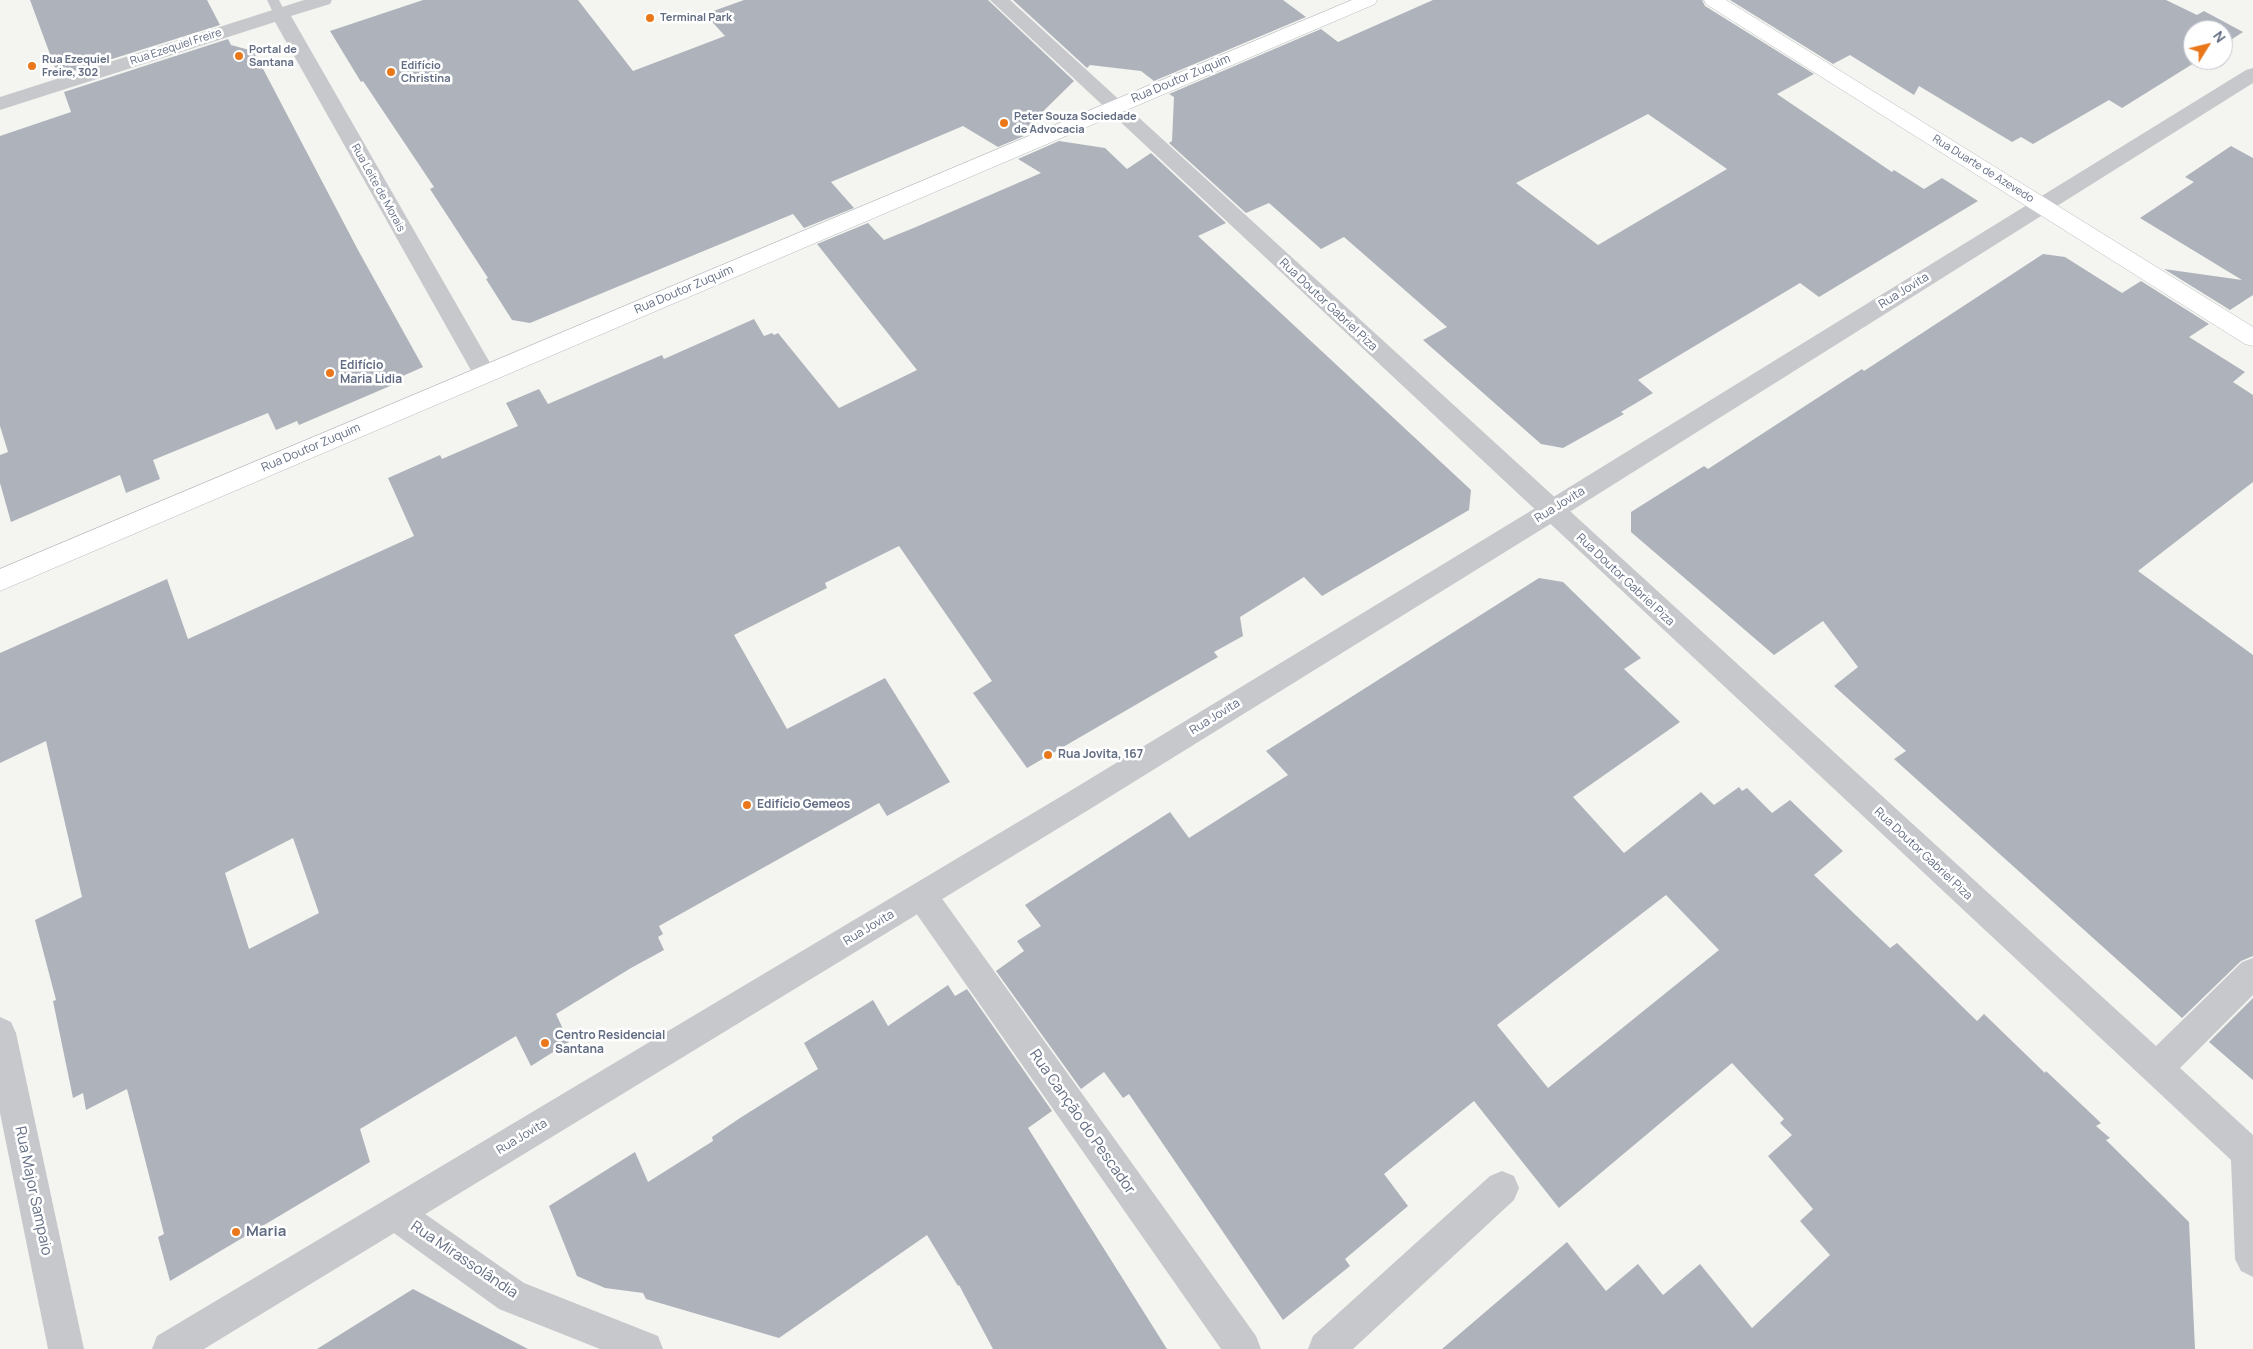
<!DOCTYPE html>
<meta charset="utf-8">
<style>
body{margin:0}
#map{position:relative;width:2253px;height:1349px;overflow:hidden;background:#f4f5f0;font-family:Manrope,sans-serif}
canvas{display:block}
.north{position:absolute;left:2183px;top:20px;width:50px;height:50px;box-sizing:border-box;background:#fff;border:1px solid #c0c5cd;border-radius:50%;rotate:54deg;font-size:14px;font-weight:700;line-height:20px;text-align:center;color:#626d83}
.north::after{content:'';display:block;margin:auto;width:18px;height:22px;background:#ea781a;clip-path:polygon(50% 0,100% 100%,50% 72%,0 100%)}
</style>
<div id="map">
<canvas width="2253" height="1349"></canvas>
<div class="north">N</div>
</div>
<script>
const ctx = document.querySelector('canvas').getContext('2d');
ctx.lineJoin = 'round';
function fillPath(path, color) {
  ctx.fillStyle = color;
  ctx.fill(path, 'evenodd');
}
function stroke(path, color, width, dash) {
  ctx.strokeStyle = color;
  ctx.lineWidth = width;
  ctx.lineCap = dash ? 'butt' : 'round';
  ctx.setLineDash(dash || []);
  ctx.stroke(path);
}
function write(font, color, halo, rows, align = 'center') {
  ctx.font = font + ' Manrope,sans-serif';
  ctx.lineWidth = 5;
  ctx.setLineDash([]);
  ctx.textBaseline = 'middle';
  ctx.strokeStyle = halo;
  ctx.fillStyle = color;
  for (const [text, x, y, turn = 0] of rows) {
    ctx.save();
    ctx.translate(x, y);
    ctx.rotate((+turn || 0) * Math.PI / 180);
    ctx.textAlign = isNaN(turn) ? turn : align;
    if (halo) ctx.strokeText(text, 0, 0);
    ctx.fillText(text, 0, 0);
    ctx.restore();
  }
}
const building = new Path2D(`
 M 30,0 L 207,0 L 220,25 L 58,76 Z
 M 423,0 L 578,0 L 633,71 L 725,36 L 705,14 L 744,0 L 988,0 L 1074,81 L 1019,135 L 1024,136 L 998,147 L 963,126 L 831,182 L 854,208 L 804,228 L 793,214 L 530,323 L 512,320 L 486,279 L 488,278 L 430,189 L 434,187 L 363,81 L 361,82 L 330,31 Z
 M 1013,0 L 1283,0 L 1306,17 L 1154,81 L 1141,71 L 1090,65 L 1087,68 Z
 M 1433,0 L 1702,0 L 1705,6 L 1814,74 L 1777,94 L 1892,172 L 1894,170 L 1924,189 L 1942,178 L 1978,201 L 1819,297 L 1800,283 L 1638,380 L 1653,393 L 1621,412 L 1624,414 L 1563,448 L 1541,444 L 1423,340 L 1447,327 L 1344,237 L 1321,249 L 1269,203 L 1246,213 L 1169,143 L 1172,141 L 1174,97 L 1169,94 L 1321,29 L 1338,42 ZM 1648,114 L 1727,169 L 1598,245 L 1516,183 Z
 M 1730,0 L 2166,0 L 2197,15 L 2204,11 L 2243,32 L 2223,45 L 2223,30 L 2193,30 L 2193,60 L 2199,60 L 2122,108 L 2109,100 L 2033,144 L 2021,137 L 2012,142 L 1919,86 L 1914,95 L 1850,55 L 1833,64 Z
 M 228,39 L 231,45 L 253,51 L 260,63 L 358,250 L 423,367 L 396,379 L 397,383 L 299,425 L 297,421 L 276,430 L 268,413 L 153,460 L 160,479 L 126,493 L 120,475 L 11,522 L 0,483 L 0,455 L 8,452 L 0,426 L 0,136 L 71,112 L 64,92 Z
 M 1059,141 L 1105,148 L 1127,169 L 1151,153 L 1226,223 L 1198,236 L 1471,490 L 1469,510 L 1322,596 L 1304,577 L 1240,617 L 1243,636 L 1214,652 L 1218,657 L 1027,768 L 973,693 L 992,681 L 899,546 L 825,583 L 827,588 L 734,635 L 787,729 L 885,678 L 950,782 L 887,816 L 879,803 L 659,926 L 663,934 L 658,937 L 664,950 L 631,968 L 556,1014 L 569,1042 L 531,1066 L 516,1036 L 360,1129 L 370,1162 L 170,1281 L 158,1237 L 164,1234 L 127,1089 L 86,1110 L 83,1093 L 73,1098 L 53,1001 L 56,1000 L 35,920 L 82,897 L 46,741 L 0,763 L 0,653 L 167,579 L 188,639 L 414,536 L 388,478 L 440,455 L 442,459 L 518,426 L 506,403 L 539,389 L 548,404 L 662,355 L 664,359 L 754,319 L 764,336 L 772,333 L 774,335 L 778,333 L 839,408 L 917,370 L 817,244 L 868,223 L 884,240 L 916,227 L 1041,173 L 1018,159 ZM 293,838 L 319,913 L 249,949 L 225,873 Z
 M 2231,146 L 2253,158 L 2253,295 L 2230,310 L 2164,269 L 2242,280 L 2140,218 L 2194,182 L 2185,177 Z
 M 2043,254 L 2065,257 L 2122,293 L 2141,281 L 2209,324 L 2189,337 L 2245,372 L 2233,382 L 2253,395 L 2253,482 L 2138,571 L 2253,655 L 2253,956 L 2241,961 L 2182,1018 L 1894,759 L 1906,751 L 1834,686 L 1858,667 L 1823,621 L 1774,655 L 1631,532 L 1631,512 L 1704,466 L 1708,469 L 1862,369 L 1864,371 Z
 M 1539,578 L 1563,582 L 1641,658 L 1624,669 L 1680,722 L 1573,797 L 1624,853 L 1701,792 L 1714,805 L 1739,787 L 1742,791 L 1747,788 L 1772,813 L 1790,800 L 1843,851 L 1814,875 L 1890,948 L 1897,943 L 1977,1021 L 1984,1014 L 2045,1073 L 2046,1071 L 2101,1123 L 2096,1126 L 2110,1138 L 2106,1140 L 2189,1222 L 2195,1349 L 1442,1349 L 1567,1242 L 1606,1291 L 1638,1264 L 1663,1295 L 1700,1264 L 1752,1328 L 1830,1255 L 1800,1221 L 1813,1209 L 1768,1156 L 1792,1135 L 1780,1123 L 1784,1119 L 1732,1063 L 1559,1208 L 1474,1101 L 1384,1174 L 1408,1206 L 1345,1259 L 1350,1266 L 1283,1320 L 1129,1094 L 1123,1098 L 1104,1072 L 1081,1089 L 996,971 L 1024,951 L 1017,941 L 1041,926 L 1025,905 L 1170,812 L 1189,838 L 1288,775 L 1266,751 ZM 1666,895 L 1719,950 L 1548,1088 L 1497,1025 Z
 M 948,985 L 955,996 L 967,989 L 1052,1111 L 1028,1128 L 1167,1349 L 993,1349 L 959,1285 L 958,1286 L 927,1235 L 779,1338 L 646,1299 L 643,1293 L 605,1288 L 577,1276 L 549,1206 L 635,1152 L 648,1182 L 713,1141 L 712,1137 L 740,1118 L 818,1069 L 804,1043 L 873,1000 L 888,1026 Z
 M 2253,998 L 2253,1080 L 2209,1042 Z
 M 413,1289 L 528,1349 L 317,1349 Z`);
const service = new Path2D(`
 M 267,0 L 279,0 L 286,14 L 285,17 L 275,17 Z`);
const minor = new Path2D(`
 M 990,0 L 1010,0 L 2156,1046 L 2242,962 L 2253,958 L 2253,995 L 2180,1068 L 2253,1135 L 2253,1277 L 2241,1271 L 2235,1259 L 2231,1160 Z
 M 922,882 L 933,886 L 1256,1336 L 1261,1349 L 1221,1349 L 911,906 L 907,896 L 911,886 Z
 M 0,1017 L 11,1022 L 16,1033 L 84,1349 L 48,1349 L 0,1113 Z
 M 1502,1171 L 1514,1176 L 1519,1188 L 1514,1200 L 1353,1349 L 1308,1349 L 1313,1336 L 1490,1176 Z
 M 396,1197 L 408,1202 L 524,1283 L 658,1336 L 663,1349 L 600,1349 L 499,1309 L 384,1226 L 379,1214 L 384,1202 Z`);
const tertiary = new Path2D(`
 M 304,0 L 332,0 L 330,4 L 291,16 L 497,375 L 493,381 L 485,384 L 477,381 L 275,22 L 0,110 L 0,97 Z
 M 2253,68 L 2253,83 L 1560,518 L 1090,809 L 204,1349 L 152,1349 L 157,1336 L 1070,791 L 1542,504 L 2246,70 Z`);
const secondary = new Path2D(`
 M 1704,0 L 1726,0 L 2253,327 L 2253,346 L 2245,344 L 1706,4 Z`);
const primary = new Path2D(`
 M 1352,0 L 1377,0 L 1375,4 L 0,591 L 0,569 Z`);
const markers = [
 [650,18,5,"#ea781a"],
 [239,56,5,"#ea781a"],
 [32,66,5,"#ea781a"],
 [391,72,5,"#ea781a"],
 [1004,123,5,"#ea781a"],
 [330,373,5,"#ea781a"],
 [1048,755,5,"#ea781a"],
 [747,805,5,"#ea781a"],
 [545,1043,5,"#ea781a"],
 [236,1232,5,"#ea781a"]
];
const farPoinames = [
 ["Terminal Park",660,18],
 ["Portal de",249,50],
 ["Santana",249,63],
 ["Rua Ezequiel",42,60],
 ["Freire, 302",42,73],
 ["Edifício",401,66],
 ["Christina",401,79],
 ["Peter Souza Sociedade",1014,117],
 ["de Advocacia",1014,130]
];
const farStreetnames = [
 ["Rua Ezequiel Freire",176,47,-18],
 ["Rua Duarte de Azevedo",1983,169,32],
 ["Rua Leite de Morais",378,188,61]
];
const streetNames = [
 ["Rua Doutor Zuquim",1181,79,-23],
 ["Rua Doutor Zuquim",684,290,-23],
 ["Rua Jovita",1904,291,-32],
 ["Rua Doutor Gabriel Piza",1328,305,43],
 ["Rua Doutor Zuquim",311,448,-23],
 ["Rua Jovita",1560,505,-32],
 ["Rua Doutor Gabriel Piza",1625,580,43],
 ["Rua Jovita",1215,717,-32],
 ["Rua Doutor Gabriel Piza",1923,854,43],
 ["Rua Jovita",869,928,-31],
 ["Rua Jovita",522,1137,-31]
];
const poiNames = [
 ["Edifício",340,366],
 ["Maria Lidia",340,380],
 ["Rua Jovita, 167",1058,755],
 ["Edifício Gemeos",757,805],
 ["Centro Residencial",555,1036],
 ["Santana",555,1050]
];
const nearStreetnames = [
 ["Rua Canção do Pescador",1082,1122,55],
 ["Rua Major Sampaio",33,1191,78],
 ["Rua Mirassolândia",464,1260,34]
];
const nearPoinames = [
 ["Maria",246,1232]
];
fillPath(building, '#aeb3bb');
stroke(secondary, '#b8bbc0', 1);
stroke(primary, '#b6b9be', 1);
fillPath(service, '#c6c8cc');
fillPath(minor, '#c6c8cc');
fillPath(tertiary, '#c6c8cc');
fillPath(secondary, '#fff');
fillPath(primary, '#fff');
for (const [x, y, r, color] of markers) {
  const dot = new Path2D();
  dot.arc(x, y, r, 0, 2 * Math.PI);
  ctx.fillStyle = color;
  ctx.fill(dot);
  stroke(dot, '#fff', 2);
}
write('bold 11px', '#626d83', '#fff', farPoinames, 'left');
write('11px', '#626d83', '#fff', farStreetnames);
write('12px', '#626d83', '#fff', streetNames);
write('bold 12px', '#626d83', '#fff', poiNames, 'left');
write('15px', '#626d83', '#fff', nearStreetnames);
write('bold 15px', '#626d83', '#fff', nearPoinames, 'left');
</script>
